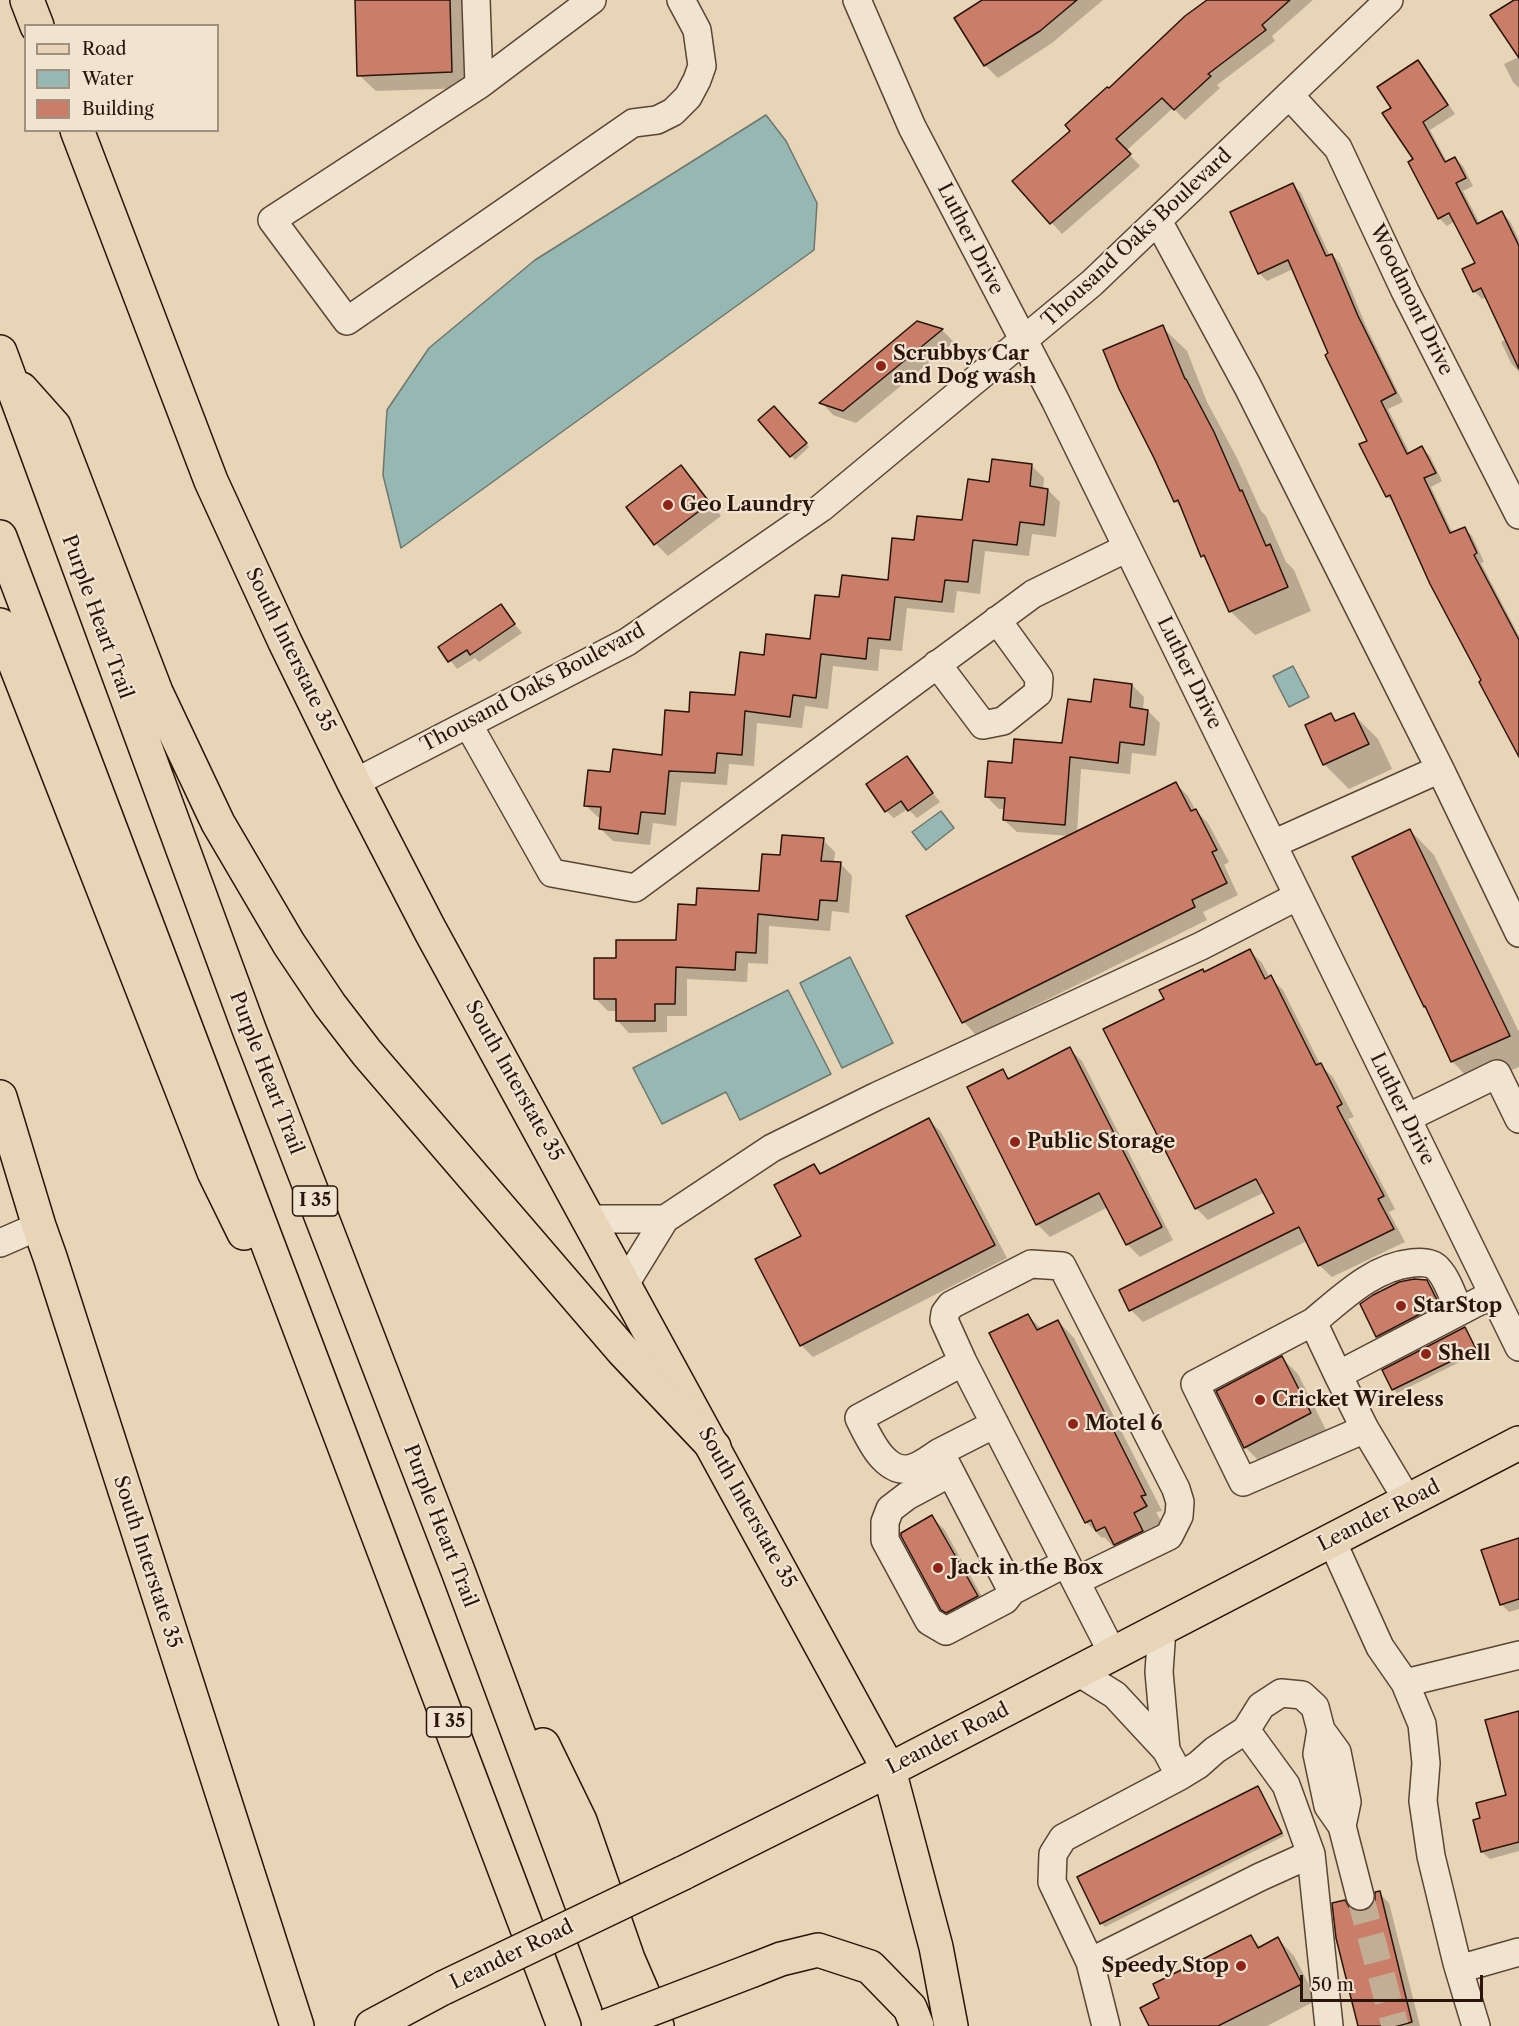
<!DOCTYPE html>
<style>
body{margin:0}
#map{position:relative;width:1519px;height:2026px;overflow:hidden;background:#e8d4b6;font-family:"Libre Caslon Text",serif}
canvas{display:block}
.legend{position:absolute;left:24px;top:24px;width:195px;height:108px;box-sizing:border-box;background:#f0e3d0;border:2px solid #a19181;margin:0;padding:8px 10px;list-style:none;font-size:18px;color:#2a150a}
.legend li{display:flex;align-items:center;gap:12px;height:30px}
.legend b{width:30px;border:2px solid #a19181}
.scale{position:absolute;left:1300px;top:1975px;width:183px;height:27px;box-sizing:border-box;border:3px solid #2a150a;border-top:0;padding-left:8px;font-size:18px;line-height:21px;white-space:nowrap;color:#2a150a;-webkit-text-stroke:4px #f0e3d0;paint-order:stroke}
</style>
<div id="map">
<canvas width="1519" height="2026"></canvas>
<ul class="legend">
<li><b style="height:8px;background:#e8d4b6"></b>Road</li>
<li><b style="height:16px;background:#97b8b2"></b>Water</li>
<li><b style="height:16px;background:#ca7e6a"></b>Building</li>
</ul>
<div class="scale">50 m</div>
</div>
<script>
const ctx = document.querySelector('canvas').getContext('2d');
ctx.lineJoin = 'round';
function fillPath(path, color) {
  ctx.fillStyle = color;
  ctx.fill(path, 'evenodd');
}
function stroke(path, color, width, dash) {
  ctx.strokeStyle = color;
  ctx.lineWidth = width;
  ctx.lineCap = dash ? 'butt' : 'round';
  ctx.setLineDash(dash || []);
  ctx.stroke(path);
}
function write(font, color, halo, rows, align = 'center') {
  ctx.font = font + ' "Libre Caslon Text",serif';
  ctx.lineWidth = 4.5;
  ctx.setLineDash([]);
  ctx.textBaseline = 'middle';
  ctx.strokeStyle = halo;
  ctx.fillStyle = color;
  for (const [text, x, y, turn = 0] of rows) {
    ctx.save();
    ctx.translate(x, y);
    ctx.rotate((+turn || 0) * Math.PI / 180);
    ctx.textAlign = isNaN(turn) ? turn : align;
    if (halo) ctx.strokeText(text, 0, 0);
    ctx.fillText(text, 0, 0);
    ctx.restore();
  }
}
const water = new Path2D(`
 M 766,115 L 786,141 L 817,203 L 814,250 L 401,548 L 383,475 L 387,410 L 429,348 L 535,260 Z
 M 1293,666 L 1309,697 L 1289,707 L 1273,676 Z
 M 941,811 L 954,828 L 926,850 L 912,832 Z
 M 850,957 L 893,1043 L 842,1068 L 800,983 Z
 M 788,990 L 831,1074 L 740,1120 L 726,1092 L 662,1124 L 633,1068 Z`);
const shadow = new Path2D(`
 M 356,0 L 465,0 L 468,88 L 376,91 L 359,75 Z
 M 985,0 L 1103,0 L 1052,43 L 998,78 L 985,65 L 956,18 Z
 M 1209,0 L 1313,0 L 1272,36 L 1275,41 L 1217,85 L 1220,88 L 1185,120 L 1173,108 L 1126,151 L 1140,166 L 1062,234 L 1014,181 L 1072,131 L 1109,90 Z
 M 1519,57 L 1519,88 L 1513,82 L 1504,64 Z
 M 1418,62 L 1426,70 L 1455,114 L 1430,130 L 1447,162 L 1455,158 L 1463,166 L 1473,186 L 1463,191 L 1480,224 L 1502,213 L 1510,221 L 1519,240 L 1519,372 L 1511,363 L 1501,342 L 1507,339 L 1487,297 L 1482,299 L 1474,291 L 1477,263 L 1455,221 L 1447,226 L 1440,219 L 1457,211 L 1455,208 L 1439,218 L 1393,108 Z
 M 1293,185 L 1301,193 L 1330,256 L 1332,255 L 1340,263 L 1366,326 L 1403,402 L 1388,409 L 1410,454 L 1422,448 L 1430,456 L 1442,481 L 1431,487 L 1453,534 L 1464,528 L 1472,536 L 1484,562 L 1481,563 L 1519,636 L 1519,754 L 1395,504 L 1387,496 L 1369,441 L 1293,269 L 1267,281 L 1259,273 Z
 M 918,323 L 942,330 L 954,342 L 856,423 L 833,415 L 822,403 Z
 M 1162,327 L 1187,351 L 1207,402 L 1237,458 L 1261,511 L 1266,516 L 1286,562 L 1294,570 L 1311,611 L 1255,635 L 1230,611 L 1209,562 L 1202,556 L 1183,510 L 1175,501 Z
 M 778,411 L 809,447 L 795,460 L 760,420 Z
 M 1032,466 L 1044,478 L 1043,489 L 1048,490 L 1060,502 L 1056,537 L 1032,534 L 1029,556 L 985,551 L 980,594 L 957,591 L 954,613 L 907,608 L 902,651 L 880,649 L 878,671 L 833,666 L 828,709 L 805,706 L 802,728 L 757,723 L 754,766 L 729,764 L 727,785 L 681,782 L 676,826 L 653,823 L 650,845 L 613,841 L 601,829 L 602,818 L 598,817 L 585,805 L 611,774 L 664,756 L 691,713 L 736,697 L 765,657 L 812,640 L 840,599 L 889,582 L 916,542 L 964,522 L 991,484 Z
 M 681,467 L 693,479 L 721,516 L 668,556 L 656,544 L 628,507 Z
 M 500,606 L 522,633 L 479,662 L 475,658 L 457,669 L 440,647 Z
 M 1132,685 L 1144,697 L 1143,710 L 1148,711 L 1160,723 L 1156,756 L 1132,753 L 1130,774 L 1081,769 L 1077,833 L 1175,783 L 1188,796 L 1196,811 L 1208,823 L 1229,862 L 1224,865 L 1238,895 L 1203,912 L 1207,920 L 976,1035 L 964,1022 L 909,917 L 1070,836 L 1017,832 L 1004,820 L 1005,809 L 999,809 L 987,797 L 1013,764 L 1064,745 L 1092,703 Z
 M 1331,715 L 1338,722 L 1354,715 L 1378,739 L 1392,769 L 1349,789 L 1325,765 L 1307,726 Z
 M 906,758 L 940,802 L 917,818 L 908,809 L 894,818 L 886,811 Z
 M 1410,830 L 1434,855 L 1519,1032 L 1519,1067 L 1476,1086 L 1452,1061 Z
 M 823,840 L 835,852 L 834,863 L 840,863 L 852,876 L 849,913 L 832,911 L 830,931 L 769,926 L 768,964 L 748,963 L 747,982 L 687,979 L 687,1016 L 667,1016 L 667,1032 L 629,1033 L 617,1020 L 617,1011 L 608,1011 L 596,999 L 617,959 L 678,942 L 697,907 L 760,892 L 782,857 Z
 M 1250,951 L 1262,963 L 1270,978 L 1283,990 L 1321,1066 L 1333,1077 L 1354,1117 L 1348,1119 L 1395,1209 L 1389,1212 L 1405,1242 L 1332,1277 L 1319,1265 L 1307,1241 L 1143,1322 L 1131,1310 L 1276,1214 L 1265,1192 L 1208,1220 L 1196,1208 L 1166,999 L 1205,973 Z
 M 1070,1049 L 1082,1061 L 1173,1240 L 1140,1257 L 1127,1244 L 1108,1207 L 1050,1237 L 1037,1224 L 969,1088 L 1003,1071 L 1010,1079 Z
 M 929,1120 L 941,1132 L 1007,1258 L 813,1357 L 801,1345 L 803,1236 L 814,1166 L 823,1174 Z
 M 1428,1283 L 1441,1296 L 1451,1317 L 1390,1349 L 1378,1336 L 1362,1304 Z
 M 1028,1316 L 1042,1329 L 1058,1321 L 1074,1338 L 1162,1511 L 1156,1512 L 1162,1523 L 1150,1530 L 1159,1548 L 1132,1561 L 1117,1546 L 1114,1547 L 1104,1537 L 1102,1538 L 1086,1522 ZM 1111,1522 L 1112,1525 L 1100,1531 L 1098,1529 Z
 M 1464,1328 L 1478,1353 L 1397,1393 L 1393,1389 L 1384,1370 Z
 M 1282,1358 L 1298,1374 L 1326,1430 L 1261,1463 L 1245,1447 Z
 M 932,1517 L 944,1529 L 989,1609 L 955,1622 L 942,1609 Z
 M 1519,1539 L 1519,1609 L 1509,1612 L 1501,1604 Z
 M 1519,1712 L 1519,1851 L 1490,1859 L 1482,1852 L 1481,1819 L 1508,1796 Z
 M 1258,1788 L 1284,1836 L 1105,1927 L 1101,1923 Z
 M 1379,1893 L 1389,1903 L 1420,2026 L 1360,2026 L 1344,1902 L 1355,1912 L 1364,1913 L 1372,1908 Z
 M 1250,1936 L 1262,1948 L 1278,1939 L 1294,1956 L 1317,2000 L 1267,2026 L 1151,2026 L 1161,1999 Z`);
const building = new Path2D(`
 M 355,0 L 450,0 L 452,72 L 357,76 Z
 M 982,0 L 1077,0 L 1040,31 L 984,66 L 954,18 Z
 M 1207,0 L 1290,0 L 1262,25 L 1266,30 L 1208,74 L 1211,76 L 1174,110 L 1162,98 L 1116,139 L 1131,154 L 1050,224 L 1012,181 L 1070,131 L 1065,125 L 1107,87 L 1109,88 L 1185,16 Z
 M 1514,0 L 1519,0 L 1519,58 L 1490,15 Z
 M 1418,60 L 1448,105 L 1423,122 L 1445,162 L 1455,157 L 1466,178 L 1456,183 L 1477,224 L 1502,211 L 1519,246 L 1519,369 L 1481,288 L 1473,292 L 1462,269 L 1475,263 L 1449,213 L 1438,219 L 1408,162 L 1413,159 L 1382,113 L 1391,108 L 1377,87 Z
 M 1293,183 L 1326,256 L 1332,254 L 1358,316 L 1396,393 L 1381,401 L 1407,454 L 1422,446 L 1436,473 L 1424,478 L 1450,533 L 1465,527 L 1477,553 L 1474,555 L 1519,640 L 1519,757 L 1479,682 L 1481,680 L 1430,584 L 1390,495 L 1386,497 L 1359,444 L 1367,441 L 1325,355 L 1328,353 L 1288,260 L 1258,274 L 1230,212 Z
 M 917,321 L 943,329 L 843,411 L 819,403 Z
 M 1163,325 L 1185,379 L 1186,379 L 1214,432 L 1240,491 L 1242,490 L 1266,546 L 1270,544 L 1288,587 L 1229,612 L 1204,555 L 1201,557 L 1178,500 L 1174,502 L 1154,458 L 1119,389 L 1103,350 Z
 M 774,406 L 807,443 L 790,457 L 758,420 Z
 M 992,459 L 1032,464 L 1030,486 L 1048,489 L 1044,525 L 1020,522 L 1017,545 L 973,540 L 968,582 L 945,580 L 942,602 L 895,597 L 890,640 L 868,638 L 866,659 L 821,654 L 816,698 L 793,695 L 790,717 L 745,711 L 742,755 L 717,753 L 715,773 L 669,771 L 665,814 L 641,812 L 638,834 L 599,829 L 601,807 L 584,806 L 588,770 L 610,772 L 613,749 L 662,755 L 665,710 L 689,712 L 690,692 L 735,695 L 740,652 L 764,655 L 766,634 L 810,639 L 815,595 L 839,597 L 842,575 L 888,580 L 892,538 L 914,540 L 917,516 L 962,520 L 968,479 L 989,482 Z
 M 681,465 L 710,503 L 654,545 L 626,507 Z
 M 501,604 L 515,624 L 470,655 L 467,650 L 448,662 L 438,647 Z
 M 1094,679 L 1132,684 L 1130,707 L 1148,710 L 1144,745 L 1120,742 L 1118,763 L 1070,757 L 1065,825 L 1003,820 L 1005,798 L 985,797 L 988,761 L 1012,763 L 1014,739 L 1062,743 L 1068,699 L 1091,702 Z
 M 1331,713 L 1335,721 L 1354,713 L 1369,744 L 1323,765 L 1305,725 Z
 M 907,756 L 933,793 L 908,811 L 901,801 L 885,812 L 866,784 Z
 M 1176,782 L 1191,811 L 1196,809 L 1217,850 L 1212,852 L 1227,883 L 1192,900 L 1195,907 L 962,1023 L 906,916 Z
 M 1410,829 L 1510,1036 L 1451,1062 L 1425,1006 L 1424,1007 L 1352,857 Z
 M 782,835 L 824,838 L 821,861 L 841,862 L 837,901 L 820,900 L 818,920 L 758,914 L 756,953 L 736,952 L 735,970 L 676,967 L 675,1004 L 655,1004 L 655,1021 L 616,1021 L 616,999 L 594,999 L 594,958 L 616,958 L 616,940 L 676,940 L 678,904 L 696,905 L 697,888 L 759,891 L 762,854 L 780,855 Z
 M 1250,949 L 1265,979 L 1271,975 L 1316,1065 L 1321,1063 L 1342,1104 L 1337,1107 L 1384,1196 L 1378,1199 L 1394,1229 L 1318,1266 L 1299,1227 L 1129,1311 L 1119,1290 L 1274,1213 L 1256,1179 L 1195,1209 L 1103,1029 L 1164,999 L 1159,990 L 1203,969 L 1204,972 Z
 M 1070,1047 L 1162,1227 L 1126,1245 L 1099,1193 L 1036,1225 L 967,1087 L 1003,1069 L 1008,1079 Z
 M 929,1118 L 995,1245 L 800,1346 L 755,1259 L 801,1236 L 774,1185 L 814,1164 L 820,1174 Z
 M 1414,1279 L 1427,1280 L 1439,1304 L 1376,1337 L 1360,1304 L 1373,1295 L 1399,1282 Z
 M 1028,1314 L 1037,1330 L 1058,1320 L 1146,1495 L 1141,1496 L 1147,1506 L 1134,1513 L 1143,1531 L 1114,1545 L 1105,1527 L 1096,1531 L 1091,1520 L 1085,1523 L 989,1333 Z
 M 1465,1327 L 1476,1349 L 1392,1390 L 1382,1370 Z
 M 1282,1356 L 1311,1413 L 1244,1448 L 1216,1391 Z
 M 932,1515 L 978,1596 L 946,1613 L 941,1610 L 901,1536 L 901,1533 Z
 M 1519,1538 L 1519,1599 L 1500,1605 L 1481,1550 Z
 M 1519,1711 L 1519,1842 L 1481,1852 L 1473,1820 L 1480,1818 L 1476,1803 L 1506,1795 L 1485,1720 Z
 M 1258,1786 L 1282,1833 L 1100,1924 L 1077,1877 Z
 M 1380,1891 L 1412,2022 L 1398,2026 L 1358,2026 L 1336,1938 L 1332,1903 L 1345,1900 L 1349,1907 L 1356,1911 L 1363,1911 L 1371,1907 L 1375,1900 L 1375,1892 Z
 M 1251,1935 L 1258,1948 L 1278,1937 L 1302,1984 L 1218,2026 L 1149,2026 L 1140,2008 L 1159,1998 L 1153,1984 Z`);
const minorTunnel = new Path2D(`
 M 1360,1896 L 1395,2026`);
const minor = new Path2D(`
 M 476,0 L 479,85
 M 592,0 L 479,85 L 272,220 L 347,321 L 633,123 L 657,120 L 673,112 L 688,97 L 697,80 L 702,66 L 697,30 L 681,0
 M 857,0 L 912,127 L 1055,400 L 1519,1347
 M 1290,96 L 1338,148 L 1405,291 L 1519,515
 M 1158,221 L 1248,387 L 1440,769
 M 937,664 L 983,725 L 1003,721 L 1038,693 L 1039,678 L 997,620
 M 468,724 L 552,873 L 635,888 L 1033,594 L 1127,548
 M 354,783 L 627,642 L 821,508 L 1092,283 L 1389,0
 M 1273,844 L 1440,769 L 1519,933
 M 1407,1118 L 1497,1074 L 1519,1119
 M 590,1219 L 665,1219 L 625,1284
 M 665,1219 L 772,1148 L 877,1096 L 1201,946 L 1298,896
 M 0,1243 L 39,1226
 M 1313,1322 C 1342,1298 1373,1267 1412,1263 C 1421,1262 1432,1262 1438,1269 C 1447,1278 1454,1299 1459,1311
 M 1338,1375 L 1313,1322 L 1195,1384 L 1243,1482 L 1365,1429
 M 995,1424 L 940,1452 L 1012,1591 L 1066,1563
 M 940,1452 C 932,1457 923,1464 915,1467 C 886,1479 869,1438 859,1418 L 963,1362
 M 950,1473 L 907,1496 L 890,1509 L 885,1522 L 885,1540 L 929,1621 L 946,1631 L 1005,1600 L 1012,1591
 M 1408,1501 L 1365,1429 L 1338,1375 L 1493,1294
 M 1332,1541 L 1380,1647 L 1405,1683 L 1422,1724 L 1426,1763 L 1423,1801 L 1431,1856 L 1457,1963 L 1476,2026
 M 1076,1581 L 1169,1536 L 1179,1516 L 1180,1502 L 1176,1489 L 1062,1266 L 1031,1264 L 951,1305 L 945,1313 L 944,1320 L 963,1362 L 1113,1654
 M 1162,1629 L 1159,1672 L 1166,1750
 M 1078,1672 L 1115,1695 L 1166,1750 L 1180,1776 L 1063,1838 L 1053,1854 L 1052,1882 L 1090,1962 L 1260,1877 L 1311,1854
 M 1405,1683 L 1519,1655
 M 1246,1730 L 1286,1785 L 1311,1854 L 1329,2026
 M 1321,1730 L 1317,1754 L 1328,1806 L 1342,1826 L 1360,1896
 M 1180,1776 L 1198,1765 L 1215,1750 L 1246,1730 L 1261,1706 L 1281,1693 L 1302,1695 L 1315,1707 L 1321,1730 L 1337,1752 L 1347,1802 L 1342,1826
 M 1090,1962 L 1106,2026
 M 1459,1969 L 1519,1952`);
const major = new Path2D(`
 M 27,0 L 37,26
 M 77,130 L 211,481 L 285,642 L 354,783 L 430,930 L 889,1770 L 936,1947 L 951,2026
 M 0,1097 L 39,1226 L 50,1257 L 297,2026
 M 683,1873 L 889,1770 L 1519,1443
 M 753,1970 L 781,1959 L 818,1950 L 870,1967 L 910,2008 L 917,2026
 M 372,2026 L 443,1988`);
const highway = new Path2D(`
 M 0,352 L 249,1029 L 458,1571 L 627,2026
 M 21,389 L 54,426 L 156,692 L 218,823 L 289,944 L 330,1005 L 367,1053 L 623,1351 L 714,1447
 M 0,537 L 564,2026
 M 0,625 L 214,1172 L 244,1233
 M 543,1745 L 580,1821 L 628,1959 L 657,2026`);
const majorBridge = new Path2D(`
 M 443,1988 L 683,1873
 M 607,2026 L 753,1970`);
const markers = [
 [881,366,6,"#8f2418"],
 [668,505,6,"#8f2418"],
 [1015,1142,6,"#8f2418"],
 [1401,1306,6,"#8f2418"],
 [1426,1354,6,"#8f2418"],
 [1260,1400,6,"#8f2418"],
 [1073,1424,6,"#8f2418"],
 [938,1568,6,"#8f2418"],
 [1241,1966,6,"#8f2418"]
];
const shields = [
 [315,1201,45],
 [449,1722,45]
];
const shieldNames = [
 ["I 35",315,1201],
 ["I 35",449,1722]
];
const streetNames = [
 ["Thousand Oaks Boulevard",1137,238,-43],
 ["Luther Drive",970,239,63],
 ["Woodmont Drive",1411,300,64],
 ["Purple Heart Trail",97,617,70],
 ["South Interstate 35",290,650,64],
 ["Luther Drive",1189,673,64],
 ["Thousand Oaks Boulevard",533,688,-28],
 ["Purple Heart Trail",266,1073,69],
 ["South Interstate 35",514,1081,61],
 ["Luther Drive",1402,1109,64],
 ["South Interstate 35",747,1508,61],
 ["Leander Road",1379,1516,-27],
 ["Purple Heart Trail",440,1526,69],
 ["South Interstate 35",147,1562,72],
 ["Leander Road",948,1739,-27],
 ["Leander Road",512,1955,-26]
];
const poiNames = [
 ["Scrubbys Car",893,354],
 ["and Dog wash",893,377],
 ["Geo Laundry",680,505],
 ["Public Storage",1027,1142],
 ["StarStop",1413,1306],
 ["Shell",1438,1354],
 ["Cricket Wireless",1272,1400],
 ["Motel 6",1085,1424],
 ["Jack in the Box",950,1568],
 ["Speedy Stop",1229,1966,"right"]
];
fillPath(water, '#97b8b2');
stroke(water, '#6b776f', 1.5);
fillPath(shadow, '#0003');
fillPath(building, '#ca7e6a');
stroke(building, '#2a150a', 1.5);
stroke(minorTunnel, '#c2ae94', 27, [27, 14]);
stroke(minor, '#5a4535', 30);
stroke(major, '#2a150a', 36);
stroke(highway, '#2a150a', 36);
stroke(minor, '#f0e3d0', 27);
stroke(major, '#e8d4b6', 33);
stroke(highway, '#e8d4b6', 33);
stroke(majorBridge, '#2a150a', 36, []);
stroke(majorBridge, '#e8d4b6', 33);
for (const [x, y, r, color] of markers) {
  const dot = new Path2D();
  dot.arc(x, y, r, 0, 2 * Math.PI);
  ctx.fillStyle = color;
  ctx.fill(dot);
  stroke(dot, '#f0e3d0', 2);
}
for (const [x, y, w] of shields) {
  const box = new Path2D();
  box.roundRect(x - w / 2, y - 15, w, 30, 4.5);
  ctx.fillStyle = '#f0e3d0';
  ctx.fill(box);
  stroke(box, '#2a150a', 1.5);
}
write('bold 18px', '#2a150a', null, shieldNames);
write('20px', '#2a150a', '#f0e3d0', streetNames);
write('bold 20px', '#2a150a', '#f0e3d0', poiNames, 'left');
</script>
